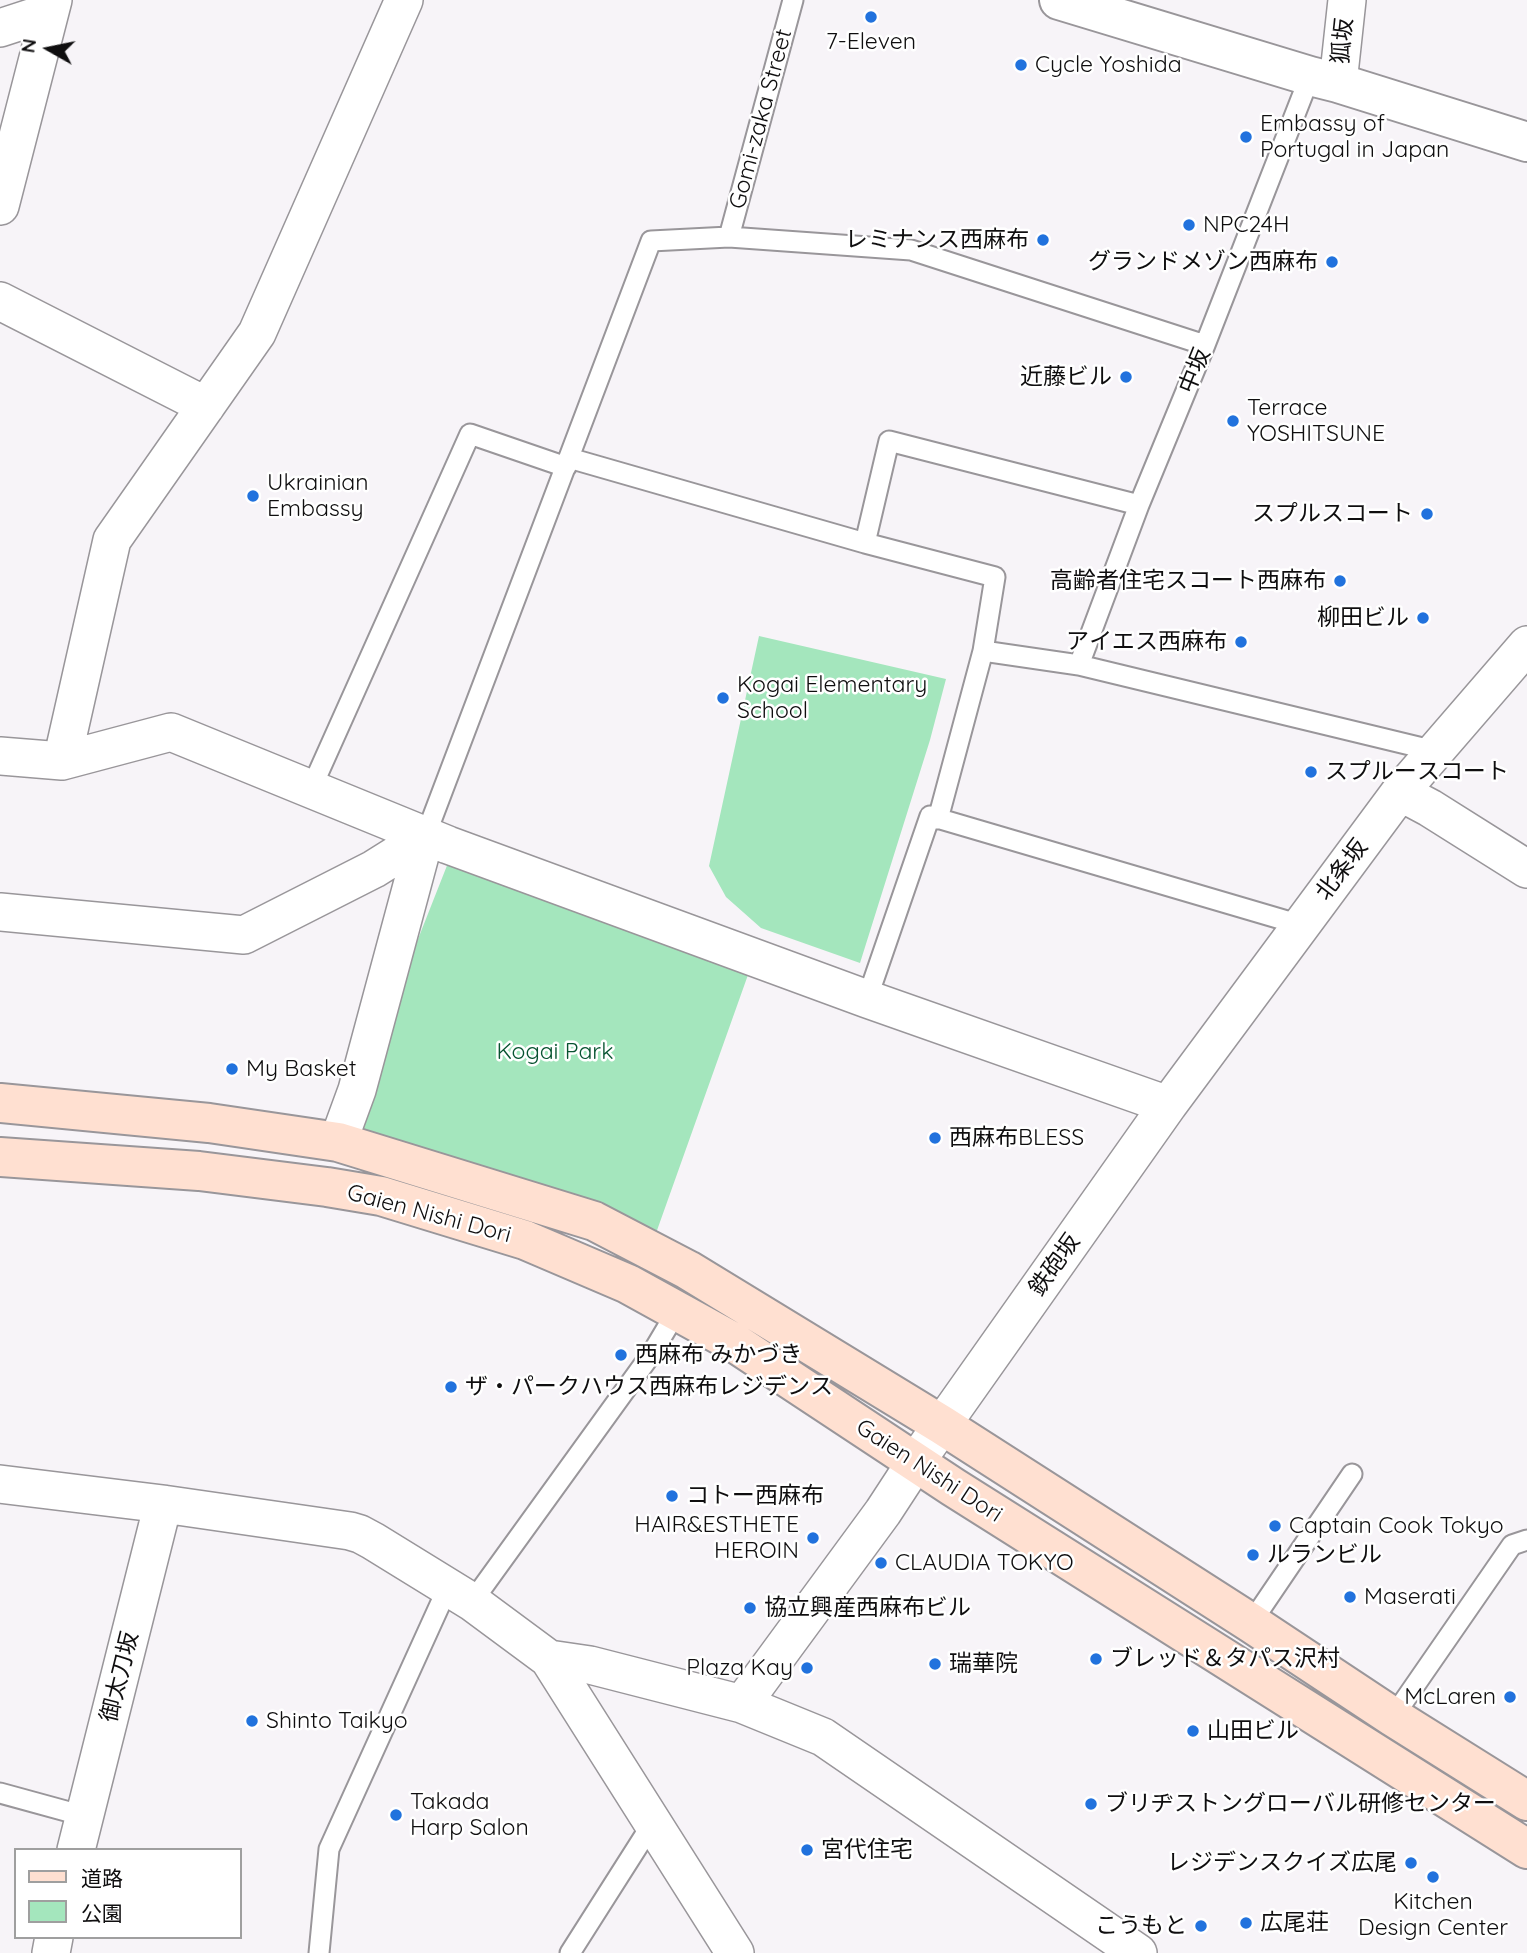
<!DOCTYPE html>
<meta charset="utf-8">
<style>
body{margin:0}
#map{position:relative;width:1527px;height:1953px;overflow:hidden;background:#f7f4f8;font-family:Quicksand,"Noto Sans JP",sans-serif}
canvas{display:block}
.legend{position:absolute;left:14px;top:1848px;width:228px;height:91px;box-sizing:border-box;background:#fff;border:2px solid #9f9f9f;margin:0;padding:9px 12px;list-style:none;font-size:21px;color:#0f0e0f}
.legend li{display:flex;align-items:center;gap:14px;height:35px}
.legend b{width:35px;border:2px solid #9f9f9f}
.north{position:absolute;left:14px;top:14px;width:70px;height:70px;-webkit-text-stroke:5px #fff;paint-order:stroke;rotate:279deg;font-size:19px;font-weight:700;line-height:28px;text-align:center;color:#0f0e0f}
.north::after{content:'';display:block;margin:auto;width:24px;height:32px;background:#0f0e0f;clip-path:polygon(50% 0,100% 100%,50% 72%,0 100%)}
</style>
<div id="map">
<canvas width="1527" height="1953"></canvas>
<ul class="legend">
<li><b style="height:9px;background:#ffe0d1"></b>道路</li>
<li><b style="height:19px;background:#a4e6bd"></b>公園</li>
</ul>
<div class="north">N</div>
</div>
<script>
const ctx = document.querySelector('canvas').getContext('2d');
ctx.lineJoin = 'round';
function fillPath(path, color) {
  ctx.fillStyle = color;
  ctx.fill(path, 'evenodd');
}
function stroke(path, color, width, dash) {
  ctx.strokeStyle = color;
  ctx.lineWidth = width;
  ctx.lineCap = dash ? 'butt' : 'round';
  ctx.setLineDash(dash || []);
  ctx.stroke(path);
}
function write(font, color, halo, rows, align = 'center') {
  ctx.font = font + ' Quicksand,"Noto Sans JP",sans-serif';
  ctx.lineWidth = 5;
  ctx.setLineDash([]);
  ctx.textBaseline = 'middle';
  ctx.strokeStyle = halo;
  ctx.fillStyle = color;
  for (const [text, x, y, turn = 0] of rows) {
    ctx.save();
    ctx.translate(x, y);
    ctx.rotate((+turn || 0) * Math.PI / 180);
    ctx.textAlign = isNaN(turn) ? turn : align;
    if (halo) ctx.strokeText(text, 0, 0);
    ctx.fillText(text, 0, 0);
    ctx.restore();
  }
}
const green = new Path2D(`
 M 759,636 L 946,679 L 930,740 L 860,963 L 761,928 L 726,897 L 709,866 Z
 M 448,863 L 754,958 L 650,1250 L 338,1142 Z`);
const service = new Path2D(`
 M 729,237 L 793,0
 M 569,458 L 865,543 L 995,577 L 983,651 L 938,819
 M 865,543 L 889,441 L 1139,505
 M 983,651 L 1079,665 L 1435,751
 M 1079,665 L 1139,505 L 1205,345 L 1310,76
 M 311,789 L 470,434 L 566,467
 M 425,837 L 651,241 L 729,237 L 911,250 L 1205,345
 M 867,999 L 930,816 L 1301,925
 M 472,1602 L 652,1353 L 677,1311
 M 1251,1623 L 1352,1474
 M 1393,1717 L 1512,1545 L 1527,1540
 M 0,1793 L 84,1816
 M 319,1953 L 329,1849 L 448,1587
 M 570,1953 L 652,1824`);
const minor = new Path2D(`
 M 0,28 L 49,12
 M 1338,83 L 1347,0
 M 0,206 L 53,0
 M 0,301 L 206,406
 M 0,756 L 62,761 L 171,732 L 448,845 L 867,999 L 1168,1105
 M 62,761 L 112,540 L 257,333 L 404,0
 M 1400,792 L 1430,808 L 1527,869
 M 0,912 L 244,935 L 374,869 L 425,837
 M 338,1142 L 357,1090 L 425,837
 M 0,1484 L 163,1504 L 350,1531 L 360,1534 L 373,1541 L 472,1602 L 549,1659 L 735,1953
 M 549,1659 L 590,1665 L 742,1704 L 823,1737 L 1138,1953
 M 742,1704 L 883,1512 L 915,1463 L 1168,1105 L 1400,792 L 1527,645
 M 76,1850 L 163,1504
 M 51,1953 L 54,1937`);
const tertiary = new Path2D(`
 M 1059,0 L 1310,76 L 1338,83 L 1527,142`);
const secondary = new Path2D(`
 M 0,1103 L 209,1123 L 338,1142 L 594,1221 L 688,1270 L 942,1425 L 1251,1623 L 1393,1717 L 1527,1801
 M 0,1157 L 199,1171 L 327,1187 L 381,1196 L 525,1240 L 628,1284 L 735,1343 L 953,1487 L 1527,1849`);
const markers = [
 [871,17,7,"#2172dd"],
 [1021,65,7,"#2172dd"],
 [1246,137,7,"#2172dd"],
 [1189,225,7,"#2172dd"],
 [1043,240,7,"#2172dd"],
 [1332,262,7,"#2172dd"],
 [1126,377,7,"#2172dd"],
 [1233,421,7,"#2172dd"],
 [253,496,7,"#2172dd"],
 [1427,514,7,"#2172dd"],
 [1340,581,7,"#2172dd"],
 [1423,618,7,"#2172dd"],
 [1241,642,7,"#2172dd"],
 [723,698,7,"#2172dd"],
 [1311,772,7,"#2172dd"],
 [232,1069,7,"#2172dd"],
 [935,1138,7,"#2172dd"],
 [621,1355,7,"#2172dd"],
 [451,1387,7,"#2172dd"],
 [672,1496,7,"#2172dd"],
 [1275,1526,7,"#2172dd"],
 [813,1538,7,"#2172dd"],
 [1253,1555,7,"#2172dd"],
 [881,1563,7,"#2172dd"],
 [1350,1597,7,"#2172dd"],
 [750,1608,7,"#2172dd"],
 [1096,1659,7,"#2172dd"],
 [935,1664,7,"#2172dd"],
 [807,1668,7,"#2172dd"],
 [1510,1697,7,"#2172dd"],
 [252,1721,7,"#2172dd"],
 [1193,1731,7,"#2172dd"],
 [1091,1804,7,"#2172dd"],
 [396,1815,7,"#2172dd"],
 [807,1850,7,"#2172dd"],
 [1411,1863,7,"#2172dd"],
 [1433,1877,7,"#2172dd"],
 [1246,1923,7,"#2172dd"],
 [1201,1926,7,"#2172dd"]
];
const streetNames = [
 ["狐坂",1343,41,-84],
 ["Gomi-zaka Street",761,119,-75],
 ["中坂",1195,371,-68],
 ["北条坂",1342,870,-53],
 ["Gaien Nishi Dori",429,1214,15],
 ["鉄砲坂",1055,1265,-55],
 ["Gaien Nishi Dori",929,1471,33],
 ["御太刀坂",120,1677,-76]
];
const poiNames = [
 ["7-Eleven",871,42,"center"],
 ["Cycle Yoshida",1035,65],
 ["Embassy of",1260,124],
 ["Portugal in Japan",1260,150],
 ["NPC24H",1203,225],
 ["レミナンス西麻布",1029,240,"right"],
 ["グランドメゾン西麻布",1318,262,"right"],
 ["近藤ビル",1112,377,"right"],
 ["Terrace",1247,408],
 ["YOSHITSUNE",1247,434],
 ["Ukrainian",267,483],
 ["Embassy",267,509],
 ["スプルスコート",1413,514,"right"],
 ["高齢者住宅スコート西麻布",1326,581,"right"],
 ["柳田ビル",1409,618,"right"],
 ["アイエス西麻布",1227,642,"right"],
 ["Kogai Elementary",737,685],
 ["School",737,711],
 ["スプルースコート",1325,772],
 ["My Basket",246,1069],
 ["西麻布BLESS",949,1138],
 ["西麻布 みかづき",635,1355],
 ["ザ・パークハウス西麻布レジデンス",465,1387],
 ["コトー西麻布",686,1496],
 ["HAIR&ESTHETE",799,1525,"right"],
 ["HEROIN",799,1551,"right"],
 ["Captain Cook Tokyo",1289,1526],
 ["ルランビル",1267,1555],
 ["CLAUDIA TOKYO",895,1563],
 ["Maserati",1364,1597],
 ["協立興産西麻布ビル",764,1608],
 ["ブレッド＆タパス沢村",1110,1659],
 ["瑞華院",949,1664],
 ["Plaza Kay",793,1668,"right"],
 ["McLaren",1496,1697,"right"],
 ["Shinto Taikyo",266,1721],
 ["山田ビル",1207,1731],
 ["Takada",410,1802],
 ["Harp Salon",410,1828],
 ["ブリヂストングローバル研修センター",1105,1804],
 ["宮代住宅",821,1850],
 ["レジデンスクイズ広尾",1397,1863,"right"],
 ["Kitchen",1433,1902,"center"],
 ["Design Center",1433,1928,"center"],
 ["広尾荘",1260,1923],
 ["こうもと",1187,1926,"right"]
];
const parkNames = [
 ["Kogai Park",555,1052]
];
fillPath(green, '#a4e6bd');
stroke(service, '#99969a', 23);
stroke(minor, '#99969a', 40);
stroke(tertiary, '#99969a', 42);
stroke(secondary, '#99969a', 42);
stroke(service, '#fff', 19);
stroke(minor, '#fff', 37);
stroke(tertiary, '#fff', 38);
stroke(secondary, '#ffe0d1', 38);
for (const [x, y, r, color] of markers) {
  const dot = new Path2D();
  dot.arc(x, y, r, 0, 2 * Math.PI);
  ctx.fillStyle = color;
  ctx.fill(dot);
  stroke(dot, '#fff', 2.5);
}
write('23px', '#0f0e0f', '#fff', streetNames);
write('23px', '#0f0e0f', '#fff', poiNames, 'left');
write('23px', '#075330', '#fff', parkNames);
</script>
